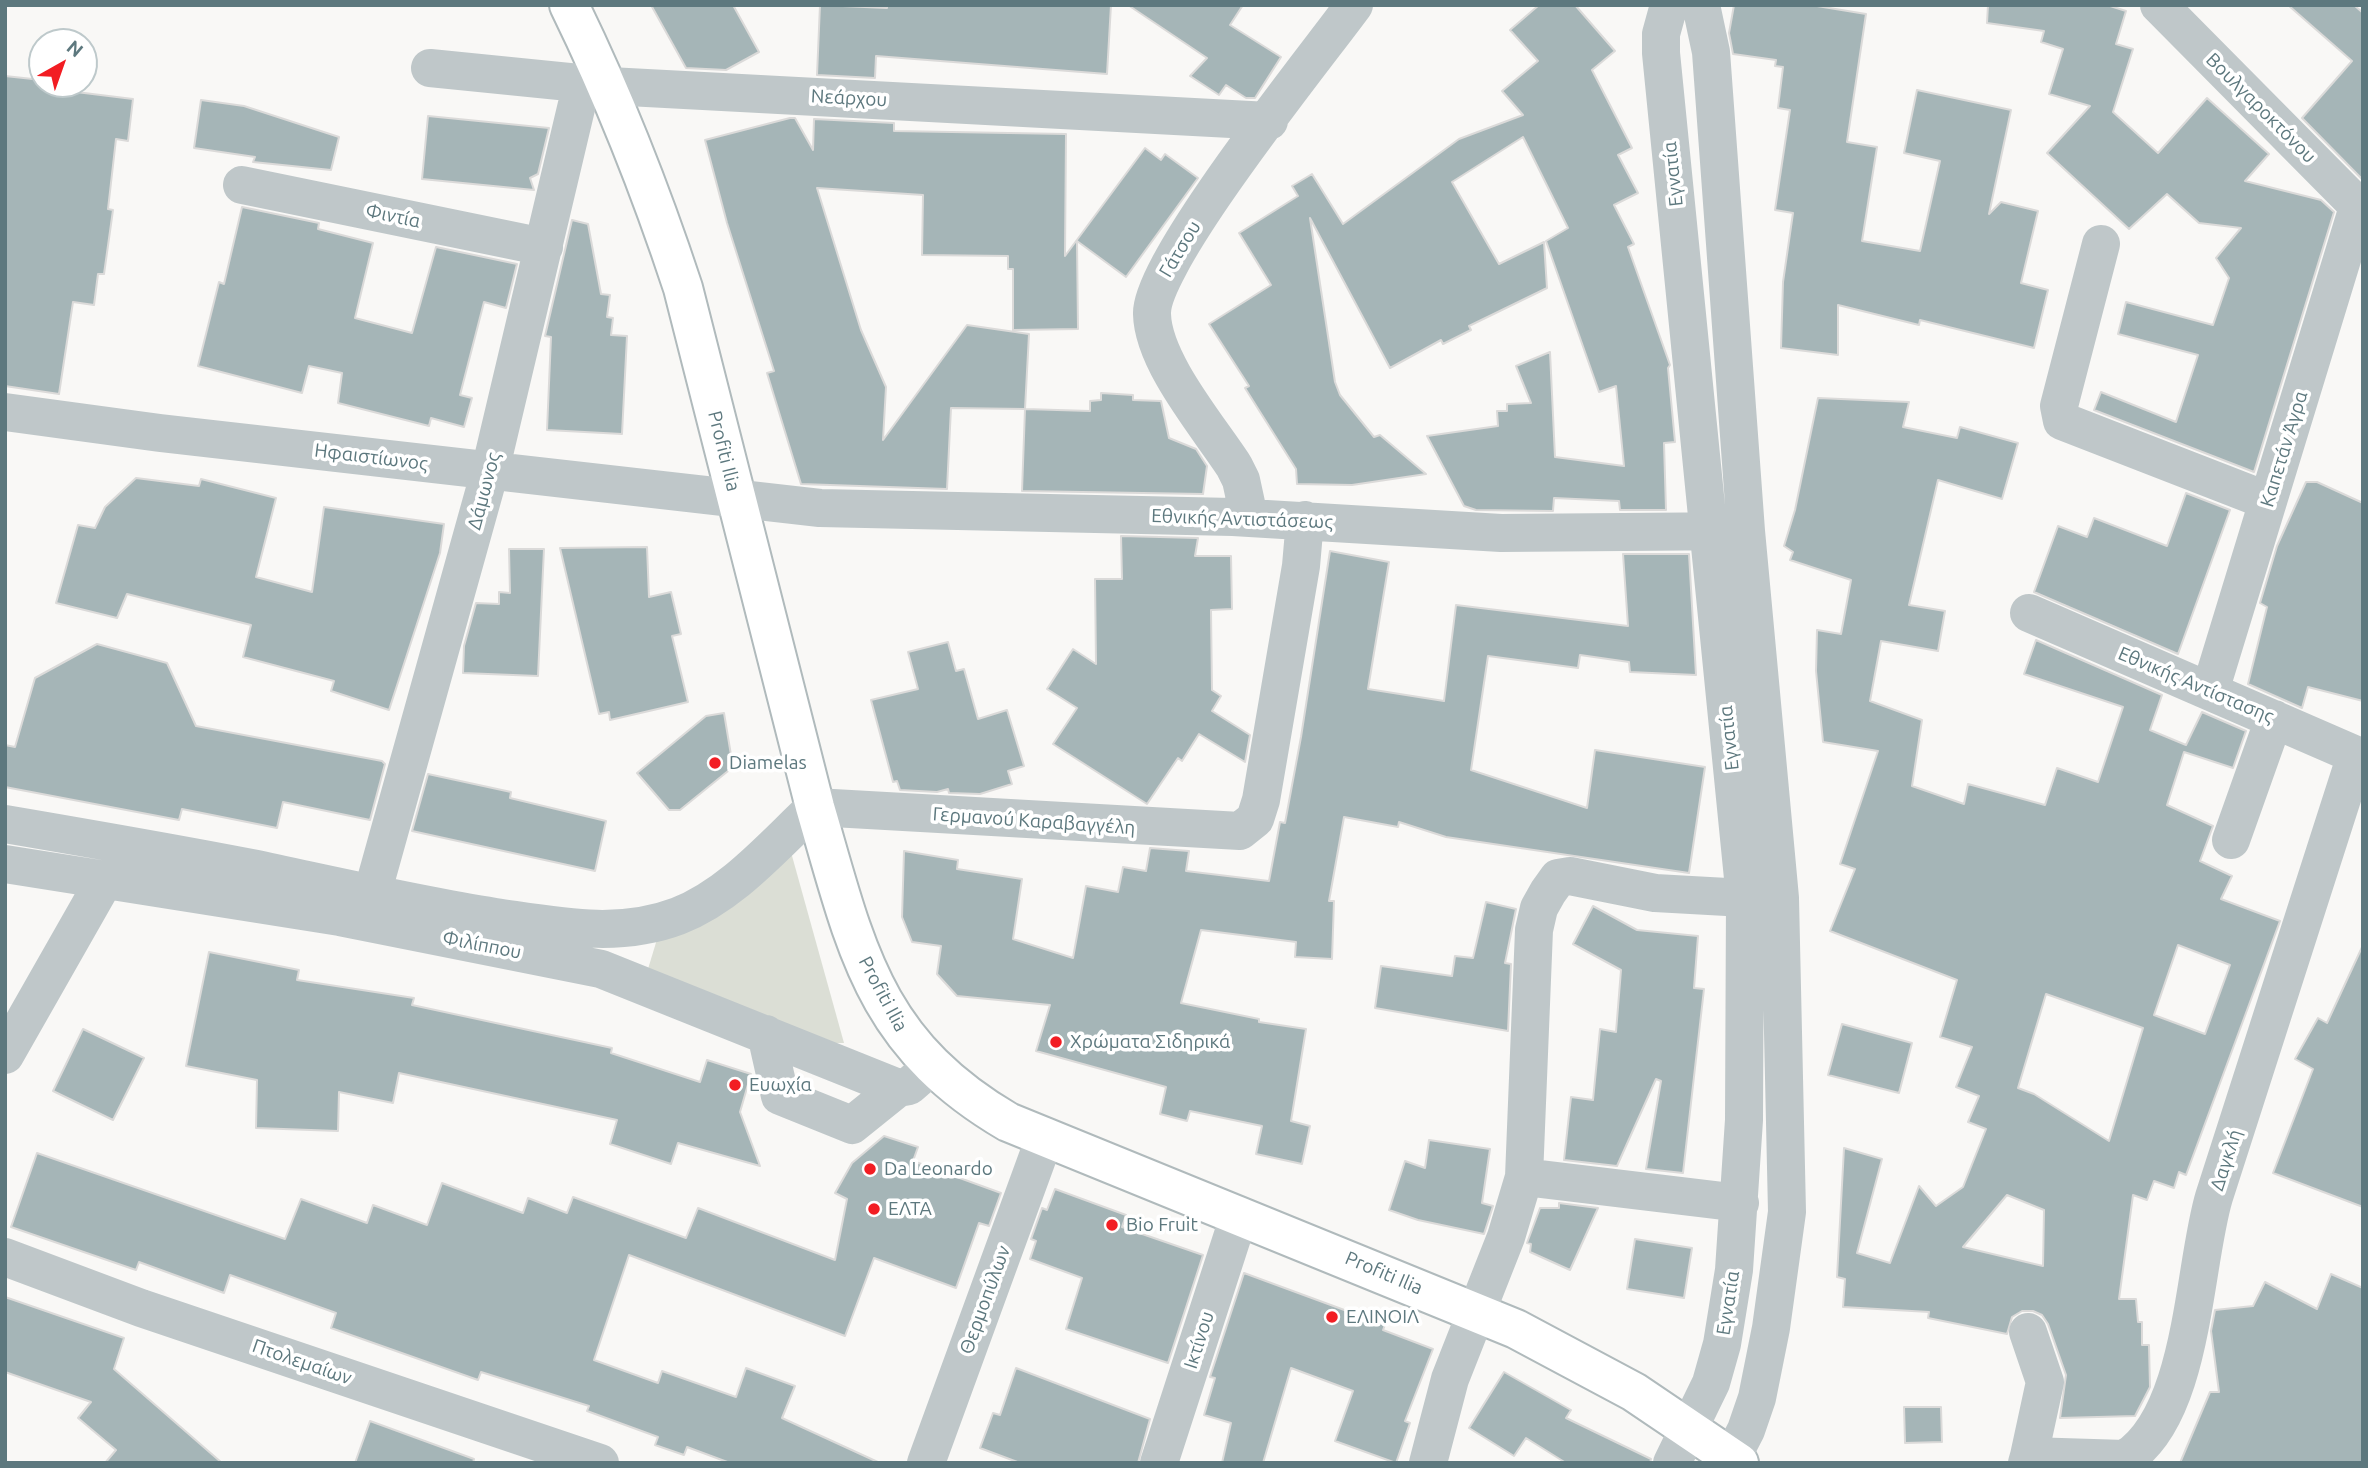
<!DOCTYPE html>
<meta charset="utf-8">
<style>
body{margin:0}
#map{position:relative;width:2368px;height:1468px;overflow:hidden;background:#f9f8f6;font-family:Ubuntu,sans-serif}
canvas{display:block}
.frame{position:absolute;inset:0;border:7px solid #5d787e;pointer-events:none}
.north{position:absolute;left:28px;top:28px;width:70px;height:70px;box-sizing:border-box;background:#fff;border:2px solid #bec9cb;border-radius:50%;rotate:40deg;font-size:19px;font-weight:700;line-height:28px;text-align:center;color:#5d787e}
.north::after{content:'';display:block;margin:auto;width:24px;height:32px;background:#f21d23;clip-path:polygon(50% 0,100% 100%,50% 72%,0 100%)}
</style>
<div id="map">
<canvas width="2368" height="1468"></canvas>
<div class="frame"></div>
<div class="north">N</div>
</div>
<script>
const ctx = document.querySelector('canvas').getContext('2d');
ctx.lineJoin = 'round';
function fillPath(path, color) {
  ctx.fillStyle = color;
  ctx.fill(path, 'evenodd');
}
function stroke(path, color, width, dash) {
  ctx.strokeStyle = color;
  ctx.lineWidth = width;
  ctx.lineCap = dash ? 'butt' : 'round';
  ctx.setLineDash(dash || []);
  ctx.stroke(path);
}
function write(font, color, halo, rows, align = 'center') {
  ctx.font = font + ' Ubuntu,sans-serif';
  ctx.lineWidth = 7;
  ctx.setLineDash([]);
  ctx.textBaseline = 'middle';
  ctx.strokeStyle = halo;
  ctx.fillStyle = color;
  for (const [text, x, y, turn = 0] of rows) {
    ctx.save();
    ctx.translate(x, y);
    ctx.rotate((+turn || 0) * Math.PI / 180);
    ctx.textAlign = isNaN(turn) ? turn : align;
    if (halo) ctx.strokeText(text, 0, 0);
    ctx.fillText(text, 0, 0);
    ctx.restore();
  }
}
const green = new Path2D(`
 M 789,845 L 844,1043 L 829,1043 L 648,969 L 658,936 Z`);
const building = new Path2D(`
 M 651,5 L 733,5 L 759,52 L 726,70 L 686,68 Z
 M 820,5 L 887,8 L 887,5 L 1111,5 L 1107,74 L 876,56 L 875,78 L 817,75 Z
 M 1128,5 L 1243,5 L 1230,25 L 1281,57 L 1255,98 L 1246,98 L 1226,85 L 1219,95 L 1190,76 L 1207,58 Z
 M 1539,5 L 1575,5 L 1615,51 L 1592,70 L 1632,148 L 1618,155 L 1638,193 L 1614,205 L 1634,244 L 1628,247 L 1670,365 L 1668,368 L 1675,442 L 1664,443 L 1666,510 L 1620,510 L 1619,501 L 1554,498 L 1553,511 L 1476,510 L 1464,506 L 1427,436 L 1498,426 L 1497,411 L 1507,411 L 1507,404 L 1531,403 L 1516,366 L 1550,352 L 1555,457 L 1624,466 L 1616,386 L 1599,392 L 1546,241 L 1568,228 L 1523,137 L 1452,182 L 1499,264 L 1544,242 L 1547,288 L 1469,326 L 1471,330 L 1443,344 L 1441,340 L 1390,368 L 1310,218 L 1335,382 L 1340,395 L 1374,437 L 1380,435 L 1426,474 L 1352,485 L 1297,484 L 1296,469 L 1245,388 L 1249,386 L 1209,324 L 1271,285 L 1239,233 L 1298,196 L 1292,186 L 1312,174 L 1343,224 L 1459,139 L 1523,115 L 1502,91 L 1538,61 L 1510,30 Z
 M 1734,5 L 1811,5 L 1866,14 L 1847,142 L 1877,147 L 1862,241 L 1920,251 L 1940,161 L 1904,153 L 1917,90 L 2011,110 L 1989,214 L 2001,202 L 2038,211 L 2021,283 L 2048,290 L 2034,348 L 1920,320 L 1919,325 L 1838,305 L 1838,355 L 1781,348 L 1783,282 L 1793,213 L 1775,210 L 1790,110 L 1778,108 L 1783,67 L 1775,66 L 1776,60 L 1733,54 L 1729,33 Z
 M 1988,5 L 2107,5 L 2126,11 L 2116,44 L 2133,49 L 2113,112 L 2158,153 L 2207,98 L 2269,154 L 2245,181 L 2321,200 L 2334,212 L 2254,472 L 2094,410 L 2101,392 L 2176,422 L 2198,355 L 2118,334 L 2126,302 L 2213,325 L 2229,278 L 2216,258 L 2241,228 L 2199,223 L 2167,194 L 2129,229 L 2047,153 L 2090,106 L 2049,94 L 2063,49 L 2041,42 L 2044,31 L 1987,23 Z
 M 2288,5 L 2354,5 L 2363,13 L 2363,180 L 2302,118 L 2352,61 Z
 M 5,76 L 42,80 L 42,84 L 69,84 L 68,91 L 133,99 L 128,141 L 116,139 L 108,209 L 113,210 L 104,274 L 98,274 L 94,305 L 73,302 L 59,394 L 5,386 Z
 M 201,100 L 244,106 L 339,137 L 331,170 L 253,162 L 255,157 L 194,148 Z
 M 428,116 L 549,128 L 538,174 L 530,178 L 534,190 L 422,179 Z
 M 790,118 L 795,118 L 813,150 L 814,119 L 894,123 L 894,131 L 1066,134 L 1065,256 L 1145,148 L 1161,160 L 1165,154 L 1198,178 L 1126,277 L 1077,241 L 1078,329 L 1013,330 L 1013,269 L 1008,269 L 1008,256 L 922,255 L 923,195 L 817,188 L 861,330 L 886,387 L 883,440 L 967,325 L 1029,334 L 1025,409 L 951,408 L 947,489 L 801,484 L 767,373 L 774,371 L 727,223 L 705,140 Z
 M 242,207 L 319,223 L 318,229 L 373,243 L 355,318 L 412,333 L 436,247 L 517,264 L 506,308 L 484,302 L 460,395 L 472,398 L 464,427 L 431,418 L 429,426 L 338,403 L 342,373 L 309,366 L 302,393 L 198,366 L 219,282 L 224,284 Z
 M 572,220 L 588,224 L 601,294 L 610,295 L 607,317 L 613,318 L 611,335 L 627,336 L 622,434 L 547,430 L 551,337 L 545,336 Z
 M 1101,393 L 1133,395 L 1133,400 L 1161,401 L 1169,438 L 1196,449 L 1207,466 L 1203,494 L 1022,491 L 1025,409 L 1090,411 L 1090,401 L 1101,400 Z
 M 1818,398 L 1909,402 L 1903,427 L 1957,438 L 1960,427 L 2018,443 L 2002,499 L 1938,480 L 1909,605 L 1945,611 L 1938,651 L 1881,641 L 1870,701 L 1922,720 L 1912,786 L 1964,804 L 1968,784 L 2045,805 L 2057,768 L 2098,782 L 2123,707 L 2024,674 L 2036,640 L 2162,695 L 2150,730 L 2186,745 L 2202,712 L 2246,731 L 2233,768 L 2184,752 L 2167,805 L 2213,826 L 2200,861 L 2232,876 L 2221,899 L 2280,921 L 2186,1175 L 2179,1172 L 2174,1188 L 2154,1181 L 2147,1200 L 2133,1195 L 2119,1299 L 2136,1299 L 2138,1322 L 2142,1322 L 2142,1345 L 2149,1345 L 2150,1387 L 2135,1416 L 2060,1418 L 2066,1375 L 2048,1324 L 2042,1315 L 2033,1311 L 2022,1311 L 2012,1317 L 2007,1334 L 1928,1318 L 1929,1312 L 1843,1307 L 1845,1279 L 1837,1277 L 1844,1148 L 1882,1159 L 1857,1253 L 1890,1263 L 1919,1186 L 1936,1206 L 1963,1187 L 1986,1129 L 1968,1122 L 1979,1096 L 1956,1087 L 1972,1047 L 1940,1037 L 1957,980 L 1830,931 L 1855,869 L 1840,864 L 1878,751 L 1823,742 L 1816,671 L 1817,630 L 1841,634 L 1851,580 L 1790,560 L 1793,552 L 1784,546 L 1795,510 ZM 2178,945 L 2230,965 L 2205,1034 L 2154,1015 ZM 2046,994 L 2143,1028 L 2109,1141 L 2034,1094 L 2018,1088 ZM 2007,1195 L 2044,1210 L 2043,1266 L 1963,1247 Z
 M 136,478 L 199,486 L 201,479 L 276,498 L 256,577 L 312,592 L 324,507 L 444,524 L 440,553 L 389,710 L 331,691 L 334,681 L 243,657 L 251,625 L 127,594 L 117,618 L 56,603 L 78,525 L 95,528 L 105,507 Z
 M 2306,482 L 2317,482 L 2363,503 L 2363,701 L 2308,687 L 2302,708 L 2248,684 L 2267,607 L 2260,603 L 2277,546 Z
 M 2186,493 L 2230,510 L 2178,654 L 2034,592 L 2058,526 L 2087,537 L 2094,518 L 2167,546 Z
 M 1121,536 L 1198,538 L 1195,556 L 1231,556 L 1232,609 L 1211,610 L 1212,690 L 1221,696 L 1212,711 L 1250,735 L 1245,762 L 1199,734 L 1182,761 L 1178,758 L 1147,804 L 1053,744 L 1077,708 L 1047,689 L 1073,649 L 1096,664 L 1095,579 L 1122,579 Z
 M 647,547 L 649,597 L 671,592 L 681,634 L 672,636 L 688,702 L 610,720 L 609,712 L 599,714 L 560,548 Z
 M 509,549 L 544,549 L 538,676 L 463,673 L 464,646 L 476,603 L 499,604 L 499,592 L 510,593 Z
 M 1330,551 L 1389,562 L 1368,689 L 1444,701 L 1456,605 L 1628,626 L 1623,554 L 1689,554 L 1696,675 L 1630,672 L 1629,662 L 1580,655 L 1578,668 L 1488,656 L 1471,770 L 1587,808 L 1595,750 L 1705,767 L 1689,873 L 1446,837 L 1399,822 L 1398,827 L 1344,817 L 1329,901 L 1334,901 L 1332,959 L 1295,957 L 1296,942 L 1201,930 L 1181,1003 L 1259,1019 L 1259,1022 L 1306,1029 L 1291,1121 L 1310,1126 L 1302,1164 L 1256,1154 L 1262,1126 L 1190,1111 L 1187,1121 L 1160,1114 L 1166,1087 L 1036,1051 L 1050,1005 L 957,996 L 937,974 L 941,946 L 912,942 L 902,917 L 904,851 L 958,860 L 957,869 L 1022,879 L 1013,939 L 1073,958 L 1086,886 L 1118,892 L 1123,867 L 1146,871 L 1150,848 L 1189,851 L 1186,871 L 1269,881 L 1280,822 L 1285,823 L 1301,737 Z
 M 948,642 L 956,671 L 964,669 L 978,719 L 1007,710 L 1024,766 L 1008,771 L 1012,784 L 980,794 L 949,793 L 948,789 L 937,792 L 900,790 L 897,781 L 893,782 L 871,700 L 918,689 L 908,652 Z
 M 97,644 L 167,663 L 196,726 L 382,761 L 385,764 L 370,820 L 283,802 L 277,828 L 182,809 L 179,820 L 5,787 L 5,745 L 15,747 L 35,678 Z
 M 724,713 L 733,767 L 680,810 L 669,810 L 637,773 L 706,716 Z
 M 428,774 L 511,792 L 510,798 L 606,821 L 595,871 L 412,831 Z
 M 1486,902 L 1516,909 L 1505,963 L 1511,964 L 1508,1031 L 1375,1008 L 1381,966 L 1452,976 L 1455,956 L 1473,958 Z
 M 1593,906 L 1637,930 L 1698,936 L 1694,988 L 1704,989 L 1683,1173 L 1646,1169 L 1661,1081 L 1656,1079 L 1617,1166 L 1564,1160 L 1571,1097 L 1593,1100 L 1600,1029 L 1616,1032 L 1621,970 L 1573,944 Z
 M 2363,945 L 2363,1207 L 2273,1173 L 2313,1069 L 2295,1059 L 2318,1018 L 2327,1023 Z
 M 209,952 L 299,970 L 297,980 L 414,998 L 412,1005 L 612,1048 L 611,1053 L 700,1082 L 707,1060 L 751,1074 L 740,1112 L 760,1166 L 678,1143 L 671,1164 L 610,1144 L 617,1120 L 399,1073 L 393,1103 L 339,1092 L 338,1131 L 256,1128 L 257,1080 L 186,1066 Z
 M 1842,1024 L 1912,1043 L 1899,1093 L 1828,1075 Z
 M 83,1029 L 144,1058 L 113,1120 L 53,1091 Z
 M 884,1136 L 918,1147 L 913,1161 L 1001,1193 L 989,1226 L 979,1223 L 956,1288 L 874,1258 L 845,1336 L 629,1255 L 594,1360 L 658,1383 L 662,1371 L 736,1397 L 746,1368 L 795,1386 L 782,1418 L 880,1463 L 730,1463 L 687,1447 L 684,1455 L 655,1445 L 658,1437 L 587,1411 L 589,1406 L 481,1372 L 478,1380 L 331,1328 L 336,1313 L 230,1275 L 224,1293 L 139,1262 L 136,1270 L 11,1227 L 37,1153 L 285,1239 L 301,1199 L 367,1223 L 373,1205 L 427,1225 L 442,1183 L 523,1213 L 528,1198 L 567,1213 L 573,1197 L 686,1238 L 698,1208 L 835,1260 L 847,1199 L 835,1193 L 852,1163 Z
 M 1429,1140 L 1490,1149 L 1482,1203 L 1493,1206 L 1484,1234 L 1418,1220 L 1389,1210 L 1405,1161 L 1425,1168 Z
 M 1055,1189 L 1126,1215 L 1122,1227 L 1203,1255 L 1168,1363 L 1066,1329 L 1082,1278 L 1030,1259 L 1036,1241 L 1031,1239 L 1042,1208 L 1047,1210 Z
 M 1559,1203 L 1598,1208 L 1570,1270 L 1530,1252 L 1531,1244 L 1527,1243 L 1540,1208 L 1559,1208 Z
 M 1635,1239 L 1692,1248 L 1684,1298 L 1627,1289 Z
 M 1244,1273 L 1385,1325 L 1383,1330 L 1433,1349 L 1405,1421 L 1410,1423 L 1396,1463 L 1335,1441 L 1353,1391 L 1291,1368 L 1263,1463 L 1222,1463 L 1231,1423 L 1204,1415 L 1215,1378 L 1210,1377 Z
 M 2331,1274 L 2363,1288 L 2363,1463 L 2180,1463 L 2210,1392 L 2219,1392 L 2211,1331 L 2215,1310 L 2253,1306 L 2265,1282 L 2317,1309 Z
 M 5,1297 L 124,1338 L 114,1369 L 222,1463 L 105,1463 L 116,1450 L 78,1418 L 91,1402 L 5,1372 Z
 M 1016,1368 L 1150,1419 L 1138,1463 L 1020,1463 L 980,1448 L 993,1413 L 1000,1415 Z
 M 1504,1372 L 1571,1410 L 1566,1418 L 1651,1459 L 1650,1463 L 1566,1463 L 1526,1438 L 1514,1456 L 1469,1428 Z
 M 1904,1407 L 1941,1407 L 1942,1442 L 1905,1443 Z
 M 370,1421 L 474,1459 L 473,1463 L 355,1463 Z`);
const minor = new Path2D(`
 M 1669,5 L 1661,34 L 1661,53 L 1745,898 L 1744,1120 L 1734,1270 L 1722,1344 L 1711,1383 L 1672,1463
 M 1701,5 L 1711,52 L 1746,531 L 1780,898 L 1787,1212 L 1771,1328 L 1757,1398 L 1746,1430 L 1729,1463
 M 2159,5 L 2363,211
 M 430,68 L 609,86 L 1269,121
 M 242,185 L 544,247
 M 2101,244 L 2059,406 L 2062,421 L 2268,501
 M 5,412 L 160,433 L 820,508 L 1233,517 L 1501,533 L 1746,531
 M 1249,517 L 1241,480 L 1234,466 C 1208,426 1153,362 1152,314 C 1150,262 1316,57 1354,5
 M 2029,613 L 2363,758
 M 2210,691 L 2358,207
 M 5,824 C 87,838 169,852 251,868 C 332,885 413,904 495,917 C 557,926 618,939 678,916 C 732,895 774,845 815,807 L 1240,831 L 1255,819 L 1261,800 L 1301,566 L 1305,520
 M 2231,840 L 2274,719
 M 5,864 L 340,917 L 601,969 L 898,1088 L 909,1086 L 932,1066
 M 372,894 L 490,471 L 582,83
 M 766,1034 L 780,1096 L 852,1125 L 898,1088
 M 5,1055 L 104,881
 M 1524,1177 L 1740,1203
 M 5,1257 L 141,1308 L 600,1463
 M 2028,1332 L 2045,1382 L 2029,1456
 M 926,1463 L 1045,1137
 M 1159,1463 L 1239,1216
 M 1428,1463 L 1450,1379 L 1506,1237 L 1524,1177 L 1534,930 L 1539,908 L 1548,892 L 1558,878 L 1570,876 L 1655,893 L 1745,898
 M 2027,1463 L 2029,1456 L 2125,1459 C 2194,1416 2193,1267 2214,1197 L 2356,755`);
const major = new Path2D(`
 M 569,5 C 614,97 651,191 683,288 L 815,807 C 856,947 872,1042 1008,1122 L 1516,1329 L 1634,1392 L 1739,1463`);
const markers = [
 [715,763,7,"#f21d23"],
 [1056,1042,7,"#f21d23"],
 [735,1085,7,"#f21d23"],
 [870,1169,7,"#f21d23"],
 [874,1209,7,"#f21d23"],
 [1112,1225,7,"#f21d23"],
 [1332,1317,7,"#f21d23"]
];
const streetNames = [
 ["Νεάρχου",849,98,3],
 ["Βουλγαροκτόνου",2261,108,45],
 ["Εγνατία",1673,174,-96],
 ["Φιντία",393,216,12],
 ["Γάτσου",1180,249,-59],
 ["Καπετάν Άγρα",2284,449,-73],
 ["Profiti Ilia",724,451,76],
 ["Ηφαιστίωνος",371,457,7],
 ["Δάμωνος",484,491,-75],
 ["Εθνικής Αντιστάσεως",1242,519,2],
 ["Εθνικής Αντίστασης",2196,685,23],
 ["Εγνατία",1729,738,-96],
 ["Γερμανού Καραβαγγέλη",1034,821,4],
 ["Φιλίππου",482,945,11],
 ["Profiti Ilia",883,994,62],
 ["Δαγκλή",2226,1160,-72],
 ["Profiti Ilia",1384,1273,23],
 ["Θερμοπύλων",985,1300,-70],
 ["Εγνατία",1728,1303,-81],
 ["Ικτίνου",1199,1340,-72],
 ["Πτολεμαίων",302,1362,19]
];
const poiNames = [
 ["Diamelas",729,763],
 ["Χρώματα Σιδηρικά",1070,1042],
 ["Ευωχία",749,1085],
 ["Da Leonardo",884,1169],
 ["ΕΛΤΑ",888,1209],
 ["Bio Fruit",1126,1225],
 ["ΕΛΙΝΟΙΛ",1346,1317]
];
fillPath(green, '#dbded5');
fillPath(building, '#a5b5b7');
stroke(building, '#dbdad9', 2);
stroke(major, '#b0babc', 42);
stroke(minor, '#bfc7c9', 38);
stroke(major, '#fff', 38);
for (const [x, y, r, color] of markers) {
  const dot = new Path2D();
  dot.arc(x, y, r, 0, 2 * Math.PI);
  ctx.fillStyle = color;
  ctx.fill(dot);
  stroke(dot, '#fff', 2.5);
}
write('19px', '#5d787e', '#fff', streetNames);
write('19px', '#5d787e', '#fff', poiNames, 'left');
</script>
